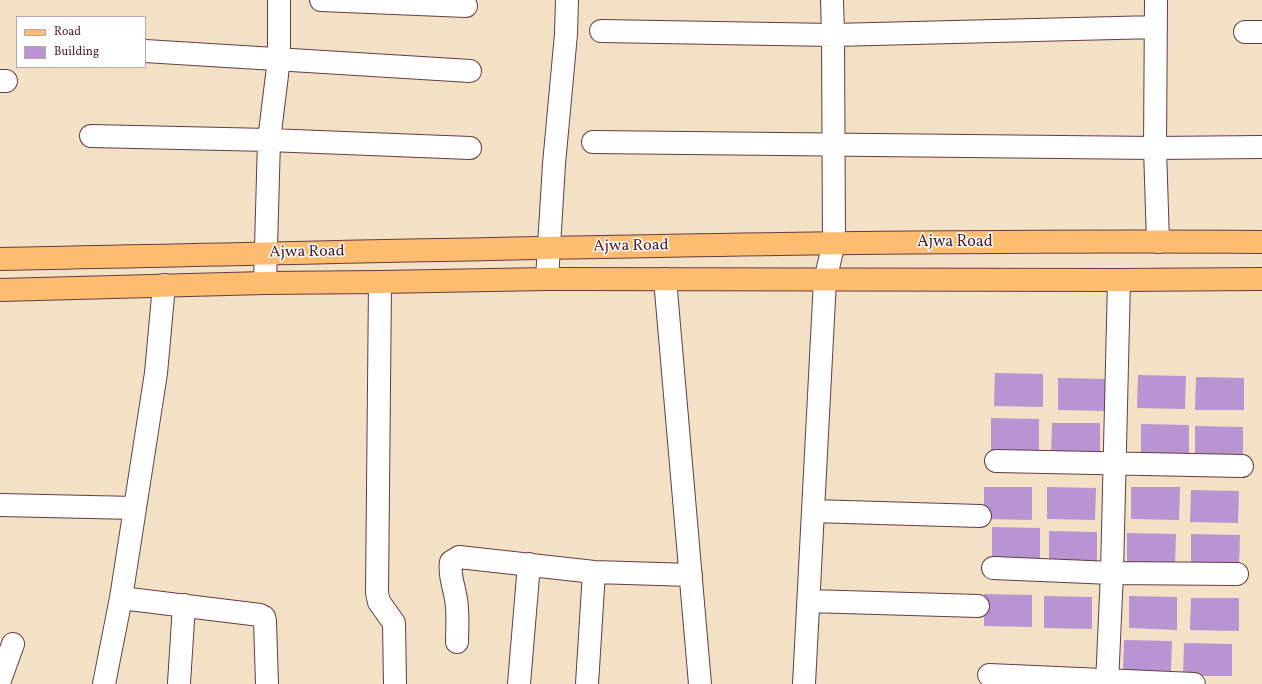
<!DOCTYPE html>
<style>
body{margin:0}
#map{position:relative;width:1262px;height:684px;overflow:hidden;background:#f2e1c4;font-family:Vollkorn,serif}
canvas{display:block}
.legend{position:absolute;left:16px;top:16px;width:130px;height:52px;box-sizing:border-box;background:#fff;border:1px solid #b7a5aa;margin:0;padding:5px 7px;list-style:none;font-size:12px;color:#4a1f2b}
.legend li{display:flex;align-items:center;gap:8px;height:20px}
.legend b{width:20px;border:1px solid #b7a5aa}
</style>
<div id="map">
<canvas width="1262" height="684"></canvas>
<ul class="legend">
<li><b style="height:5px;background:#febc70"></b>Road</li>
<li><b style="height:11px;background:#b994d2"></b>Building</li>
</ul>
</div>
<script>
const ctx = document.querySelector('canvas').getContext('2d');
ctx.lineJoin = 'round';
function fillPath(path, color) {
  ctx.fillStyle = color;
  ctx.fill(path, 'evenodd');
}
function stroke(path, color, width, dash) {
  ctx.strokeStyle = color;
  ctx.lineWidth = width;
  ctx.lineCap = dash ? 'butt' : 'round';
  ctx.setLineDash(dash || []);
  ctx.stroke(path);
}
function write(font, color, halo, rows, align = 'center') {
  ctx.font = font + ' Vollkorn,serif';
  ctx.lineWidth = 3;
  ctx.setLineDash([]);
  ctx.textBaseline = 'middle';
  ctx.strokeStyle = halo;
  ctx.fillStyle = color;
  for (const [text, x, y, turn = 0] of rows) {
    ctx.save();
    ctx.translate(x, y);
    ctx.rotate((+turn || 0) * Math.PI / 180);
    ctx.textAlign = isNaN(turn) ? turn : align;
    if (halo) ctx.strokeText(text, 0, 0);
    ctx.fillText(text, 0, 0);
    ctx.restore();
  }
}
const building = new Path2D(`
 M 995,373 L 1043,374 L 1043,407 L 994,406 Z
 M 1138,375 L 1186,376 L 1185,409 L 1137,408 Z
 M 1196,377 L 1244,378 L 1244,410 L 1195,410 Z
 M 1058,378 L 1106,379 L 1106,411 L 1058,410 Z
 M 991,418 L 1039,419 L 1039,451 L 991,451 Z
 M 1052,423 L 1100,423 L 1100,456 L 1051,455 Z
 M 1141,424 L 1189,425 L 1189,457 L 1141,456 Z
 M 1195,426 L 1243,427 L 1243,459 L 1195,458 Z
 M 984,487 L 1032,487 L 1032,520 L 984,519 Z
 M 1047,487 L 1096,488 L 1095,520 L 1047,519 Z
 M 1131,487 L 1180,487 L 1179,520 L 1131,519 Z
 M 1191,490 L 1239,491 L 1238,523 L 1190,522 Z
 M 992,527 L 1040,528 L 1040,560 L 992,560 Z
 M 1049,531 L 1097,532 L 1097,564 L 1049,563 Z
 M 1127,533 L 1176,534 L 1175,567 L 1127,566 Z
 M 1191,534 L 1240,535 L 1239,567 L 1191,566 Z
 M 984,594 L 1032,595 L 1032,627 L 984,626 Z
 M 1044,596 L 1092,597 L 1092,629 L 1044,628 Z
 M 1129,596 L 1177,597 L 1177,630 L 1129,628 Z
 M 1191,598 L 1239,598 L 1239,631 L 1190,630 Z
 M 1124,640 L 1172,641 L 1171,673 L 1123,672 Z
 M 1184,643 L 1232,644 L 1232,676 L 1183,676 Z`);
const minor = new Path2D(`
 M 321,0 L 466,6
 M 1156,0 L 1155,148 L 1158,242
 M 601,31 L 833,35 L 832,0
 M 1245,32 L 1262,32
 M 145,51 L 470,71
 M 0,81 L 6,81
 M 91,136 L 269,140 L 470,148
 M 593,142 L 1155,148 L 1262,147
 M 547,279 L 554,164 L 566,34 L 567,0
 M 665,279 L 700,684
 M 380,282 L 377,593 L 379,602 L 394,623 L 395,684
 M 265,283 L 269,140 L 279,59 L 279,0
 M 996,461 L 1242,466
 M 0,505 L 135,508
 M 813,511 L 980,516
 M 993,568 L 1112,573 L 1237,574
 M 121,598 L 260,615 L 264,617 L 265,621 L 267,684
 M 809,601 L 978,606
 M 457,642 C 457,627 459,609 455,594 C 453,583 449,574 451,562 L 459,557 L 594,572 L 691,575
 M 989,675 L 1194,684
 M 0,680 L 13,644
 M 179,683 L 184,605
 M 104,684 L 121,598 L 156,373 L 164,285
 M 519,684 L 529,564
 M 587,684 L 594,572
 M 804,684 L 825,280 L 834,243 L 833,35 L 1156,27
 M 1107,684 L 1112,573 L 1119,280`);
const primary = new Path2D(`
 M 0,259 C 421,251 841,239 1262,242
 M 0,290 L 265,283 L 380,282 L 547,279 L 1119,280 L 1262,279`);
const streetNames = [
 ["Ajwa Road",955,243],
 ["Ajwa Road",631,247,-1],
 ["Ajwa Road",307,253,-1]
];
fillPath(building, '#b994d2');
stroke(minor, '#633c42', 24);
stroke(primary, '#633c42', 24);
stroke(minor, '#fff', 22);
stroke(primary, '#febc70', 22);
write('16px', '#4a1f2b', '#fff', streetNames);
</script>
